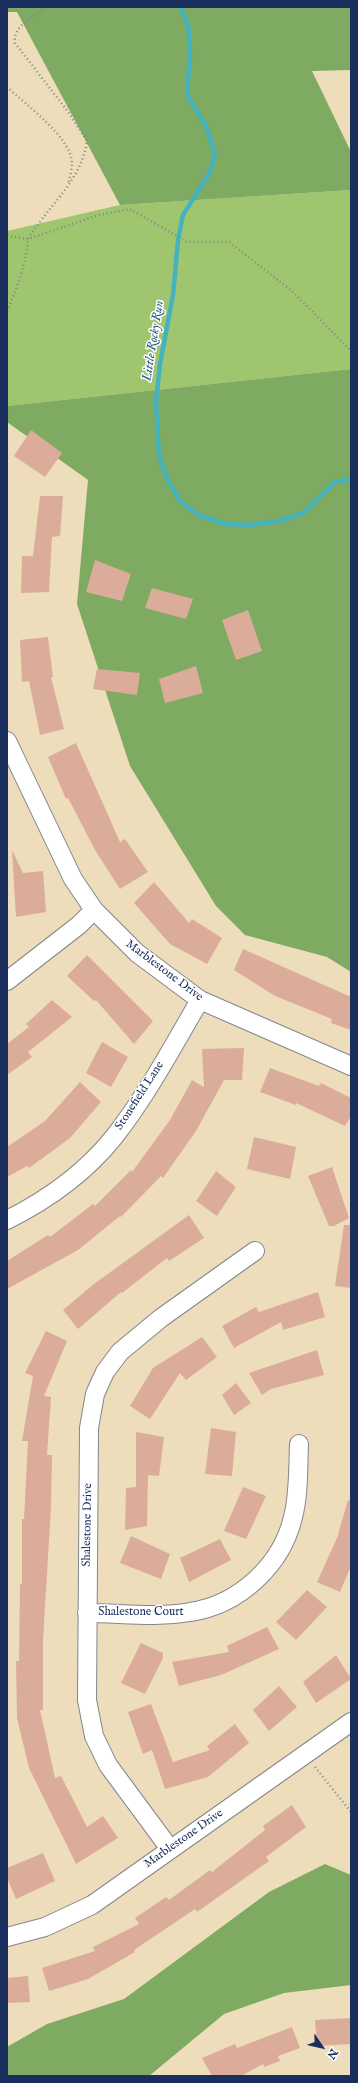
<!DOCTYPE html>
<style>
body{margin:0}
#map{position:relative;width:358px;height:2083px;overflow:hidden;background:#edddbb;font-family:"IM FELL English",serif}
canvas{display:block}
.frame{position:absolute;inset:0;border:8px solid #1b2f5e;pointer-events:none}
.north{position:absolute;left:302px;top:2027px;width:40px;height:40px;-webkit-text-stroke:3px #fff;paint-order:stroke;rotate:124deg;font-size:11px;font-weight:700;line-height:16px;text-align:center;color:#1b2f5e}
.north::after{content:'';display:block;margin:auto;width:14px;height:18px;background:#1b2f5e;clip-path:polygon(50% 0,100% 100%,50% 72%,0 100%)}
</style>
<div id="map">
<canvas width="358" height="2083"></canvas>
<div class="frame"></div>
<div class="north">N</div>
</div>
<script>
const ctx = document.querySelector('canvas').getContext('2d');
ctx.lineJoin = 'round';
function fillPath(path, color) {
  ctx.fillStyle = color;
  ctx.fill(path, 'evenodd');
}
function stroke(path, color, width, dash) {
  ctx.strokeStyle = color;
  ctx.lineWidth = width;
  ctx.lineCap = dash ? 'butt' : 'round';
  ctx.setLineDash(dash || []);
  ctx.stroke(path);
}
function write(font, color, halo, rows, align = 'center') {
  ctx.font = font + ' "IM FELL English",serif';
  ctx.lineWidth = 3;
  ctx.setLineDash([]);
  ctx.textBaseline = 'middle';
  ctx.strokeStyle = halo;
  ctx.fillStyle = color;
  for (const [text, x, y, turn = 0] of rows) {
    ctx.save();
    ctx.translate(x, y);
    ctx.rotate((+turn || 0) * Math.PI / 180);
    ctx.textAlign = isNaN(turn) ? turn : align;
    if (halo) ctx.strokeText(text, 0, 0);
    ctx.fillText(text, 0, 0);
    ctx.restore();
  }
}
const green = new Path2D(`
 M 351,190 L 351,369 L 7,406 L 7,231 L 120,205 Z`);
const forest = new Path2D(`
 M 7,7 L 351,7 L 351,70 L 312,71 L 351,152 L 351,190 L 120,205 L 17,12 L 7,12 Z
 M 351,369 L 351,972 L 327,957 L 245,935 L 216,906 L 130,766 L 77,604 L 88,480 L 7,422 L 7,406 Z
 M 325,1864 L 351,1875 L 351,1985 L 284,1993 L 224,2014 L 149,2076 L 7,2076 L 7,2047 L 47,2024 L 124,1999 L 269,1892 Z`);
const stream = new Path2D(`
 M 180,7 L 188,24 L 190,54 L 187,95 L 206,126 L 215,154 L 210,172 L 183,215 L 178,240 L 173,295 L 160,364 L 156,401 L 159,456 L 168,481 L 181,502 L 199,515 L 225,524 L 250,525 L 279,521 L 303,513 L 335,482 L 351,479`);
const building = new Path2D(`
 M 31,430 L 62,453 L 45,477 L 14,456 Z
 M 40,496 L 63,496 L 60,536 L 52,537 L 49,592 L 21,593 L 22,556 L 33,556 Z
 M 95,560 L 131,574 L 122,601 L 86,592 Z
 M 152,588 L 193,599 L 186,619 L 145,608 Z
 M 248,610 L 262,651 L 236,660 L 222,620 Z
 M 48,637 L 53,677 L 51,677 L 64,729 L 40,735 L 29,681 L 22,682 L 20,640 Z
 M 196,666 L 203,693 L 165,703 L 159,679 Z
 M 97,669 L 140,673 L 137,695 L 93,689 Z
 M 76,743 L 120,842 L 125,839 L 148,872 L 120,889 L 95,850 L 68,798 L 66,799 L 48,757 Z
 M 12,850 L 23,873 L 43,871 L 46,912 L 16,917 Z
 M 154,882 L 189,923 L 192,919 L 222,938 L 207,964 L 170,944 L 134,903 Z
 M 243,949 L 351,997 L 351,1030 L 331,1023 L 332,1019 L 275,996 L 234,970 Z
 M 87,955 L 153,1021 L 134,1044 L 96,1000 L 94,1001 L 67,976 Z
 M 52,1000 L 72,1017 L 28,1052 L 32,1057 L 7,1075 L 7,1044 L 29,1027 L 26,1024 Z
 M 102,1042 L 128,1057 L 111,1087 L 86,1073 Z
 M 244,1048 L 242,1080 L 224,1080 L 196,1131 L 163,1178 L 161,1176 L 121,1217 L 120,1216 L 78,1250 L 7,1289 L 7,1261 L 48,1235 L 50,1237 L 93,1204 L 95,1206 L 131,1170 L 132,1172 L 170,1120 L 192,1080 L 204,1087 L 202,1049 Z
 M 270,1068 L 319,1086 L 321,1083 L 351,1098 L 351,1116 L 345,1126 L 296,1103 L 296,1105 L 260,1092 Z
 M 80,1082 L 101,1102 L 70,1138 L 29,1168 L 27,1166 L 7,1177 L 7,1147 L 45,1121 Z
 M 254,1137 L 296,1147 L 290,1179 L 247,1169 Z
 M 332,1167 L 349,1218 L 334,1226 L 329,1226 L 308,1176 Z
 M 216,1171 L 236,1187 L 217,1216 L 196,1201 Z
 M 189,1215 L 204,1238 L 169,1261 L 167,1258 L 122,1293 L 121,1292 L 78,1329 L 63,1310 L 94,1284 Z
 M 344,1225 L 351,1225 L 351,1288 L 335,1286 Z
 M 318,1292 L 325,1317 L 283,1330 L 281,1322 L 234,1348 L 222,1326 L 256,1307 L 259,1312 Z
 M 46,1331 L 67,1341 L 44,1396 L 51,1397 L 47,1455 L 52,1455 L 51,1507 L 43,1640 L 43,1710 L 40,1710 L 55,1778 L 61,1776 L 87,1827 L 103,1816 L 118,1838 L 76,1864 L 29,1768 L 17,1718 L 16,1661 L 19,1661 L 20,1584 L 22,1584 L 22,1519 L 24,1519 L 28,1441 L 22,1441 L 33,1376 L 25,1373 Z
 M 202,1337 L 217,1357 L 186,1380 L 180,1373 L 150,1419 L 130,1406 L 153,1368 Z
 M 317,1350 L 324,1375 L 271,1389 L 262,1395 L 249,1373 Z
 M 236,1383 L 251,1403 L 234,1415 L 222,1395 Z
 M 211,1428 L 236,1432 L 232,1476 L 205,1474 Z
 M 136,1432 L 164,1437 L 159,1476 L 148,1475 L 147,1526 L 125,1530 L 126,1488 L 136,1487 Z
 M 243,1487 L 266,1496 L 246,1539 L 224,1531 Z
 M 348,1500 L 351,1501 L 351,1566 L 340,1592 L 317,1582 L 337,1538 Z
 M 131,1536 L 170,1554 L 161,1579 L 120,1563 Z
 M 220,1539 L 231,1560 L 189,1582 L 180,1558 Z
 M 307,1590 L 327,1607 L 296,1640 L 276,1622 Z
 M 267,1627 L 279,1649 L 221,1675 L 179,1686 L 172,1662 L 229,1652 L 227,1646 Z
 M 141,1643 L 163,1653 L 163,1658 L 145,1694 L 121,1683 Z
 M 336,1655 L 351,1679 L 316,1703 L 303,1682 Z
 M 279,1686 L 297,1707 L 269,1731 L 253,1710 Z
 M 151,1704 L 173,1762 L 210,1750 L 207,1746 L 235,1724 L 249,1743 L 208,1777 L 165,1789 L 152,1750 L 143,1754 L 128,1712 Z
 M 292,1805 L 306,1827 L 266,1857 L 269,1861 L 197,1912 L 195,1909 L 134,1950 L 135,1952 L 88,1979 L 49,1991 L 42,1968 L 95,1951 L 93,1947 L 139,1924 L 135,1918 L 166,1897 L 169,1900 L 210,1870 L 212,1872 L 265,1830 L 263,1826 Z
 M 43,1853 L 55,1881 L 16,1899 L 7,1878 L 7,1868 Z
 M 28,1976 L 30,2002 L 7,2003 L 7,1978 Z
 M 351,2018 L 351,2044 L 317,2046 L 315,2020 Z
 M 292,2027 L 300,2048 L 278,2056 L 280,2061 L 264,2067 L 263,2064 L 241,2076 L 212,2076 L 202,2058 L 235,2044 L 237,2048 Z`);
const path = new Path2D(`
 M 7,87 C 25,104 71,137 72,163 C 72,169 70,177 68,184
 M 7,236 L 28,239 L 99,215 L 130,209 L 187,242 L 229,242 L 292,291 L 351,351
 M 7,311 C 16,292 27,260 28,239 C 48,206 82,180 87,141 L 69,113 L 15,43 C 12,27 34,16 45,7
 M 7,413 L 7,415
 M 315,1767 L 351,1812`);
const minor = new Path2D(`
 M 7,741 L 73,879 L 94,910 L 137,953 L 200,1000 L 351,1066
 M 7,981 L 79,925 L 94,910
 M 7,1220 C 47,1200 86,1172 114,1137 C 147,1095 173,1046 200,1000
 M 87,1613 C 121,1613 156,1618 190,1612 C 239,1605 282,1565 293,1517 C 299,1494 298,1468 299,1444
 M 170,1849 L 108,1765 L 94,1736 L 87,1700 L 89,1428 L 95,1394 L 105,1372 L 120,1352 L 161,1318 L 255,1251
 M 7,1937 L 45,1927 L 92,1905 L 351,1722`);
const streetNames = [
 ["Marblestone Drive",164,971,37],
 ["Stonefield Lane",140,1096,-57],
 ["Shalestone Drive",88,1525,-89],
 ["Shalestone Court",141,1613],
 ["Marblestone Drive",184,1839,-35]
];
const waterNames = [
 ["Little Rocky Run",154,341,-81]
];
fillPath(green, '#9fc56f');
fillPath(forest, '#7faa62');
stroke(stream, '#44b3bd', 4.5);
fillPath(building, '#dcac9a');
stroke(minor, '#84868c', 20);
stroke(path, '#84868c', 2.5, [1, 3]);
stroke(minor, '#fff', 18);
write('12px', '#1b2f5e', '#fff', streetNames);
write('italic 13px', '#295d7f', '#fff', waterNames);
</script>
